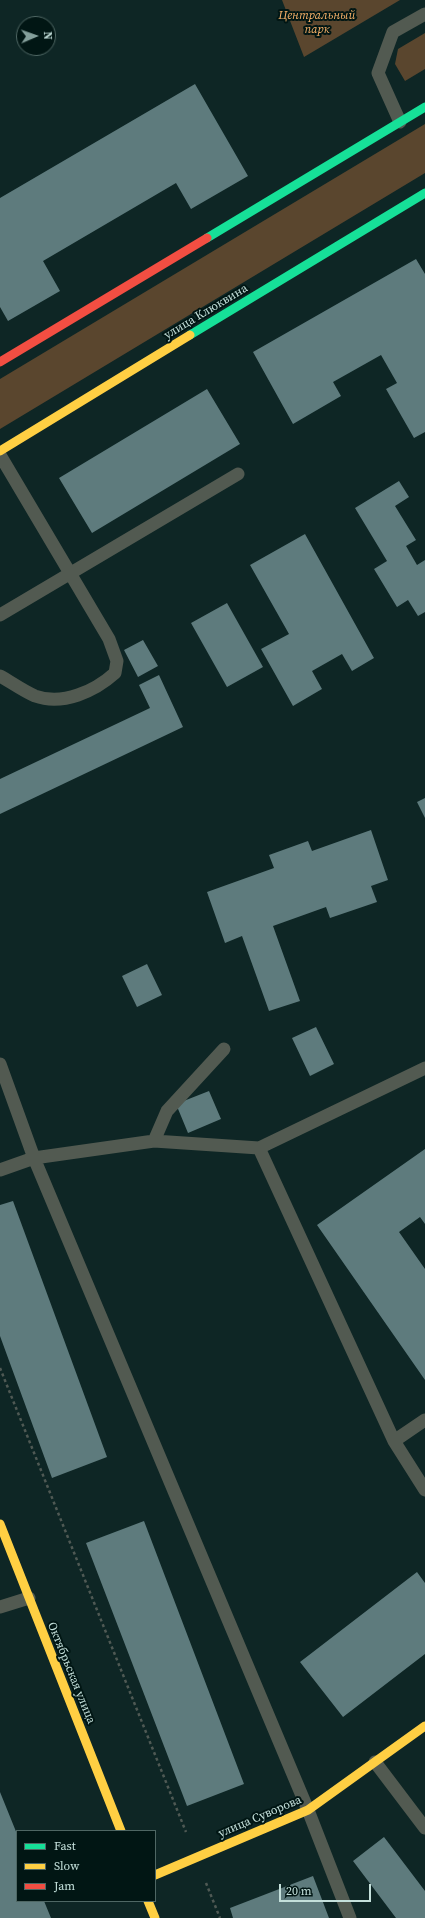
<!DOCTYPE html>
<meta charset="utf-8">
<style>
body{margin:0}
#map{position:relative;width:425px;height:1918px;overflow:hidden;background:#0e2625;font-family:"Source Serif 4",serif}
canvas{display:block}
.legend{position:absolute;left:16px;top:1830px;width:140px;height:72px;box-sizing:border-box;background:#011614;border:1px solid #4f6764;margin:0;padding:5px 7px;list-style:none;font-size:12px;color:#c4e0db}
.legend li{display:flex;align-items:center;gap:8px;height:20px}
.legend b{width:20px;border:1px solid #4f6764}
.north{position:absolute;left:16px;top:16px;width:40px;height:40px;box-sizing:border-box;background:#011614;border:1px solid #4f6764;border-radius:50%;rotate:88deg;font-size:11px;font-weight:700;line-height:16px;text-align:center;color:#c4e0db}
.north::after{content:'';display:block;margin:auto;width:14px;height:18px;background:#849f9b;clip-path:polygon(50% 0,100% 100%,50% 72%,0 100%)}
.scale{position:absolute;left:279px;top:1884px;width:92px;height:18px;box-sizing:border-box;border:2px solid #c4e0db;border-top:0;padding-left:5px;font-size:12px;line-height:14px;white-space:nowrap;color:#c4e0db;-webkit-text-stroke:3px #011614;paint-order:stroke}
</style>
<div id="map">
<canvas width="425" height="1918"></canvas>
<ul class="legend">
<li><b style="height:5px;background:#16e098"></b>Fast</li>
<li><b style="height:5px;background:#ffcf43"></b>Slow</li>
<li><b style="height:5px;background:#f24e42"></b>Jam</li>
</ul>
<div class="north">N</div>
<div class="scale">20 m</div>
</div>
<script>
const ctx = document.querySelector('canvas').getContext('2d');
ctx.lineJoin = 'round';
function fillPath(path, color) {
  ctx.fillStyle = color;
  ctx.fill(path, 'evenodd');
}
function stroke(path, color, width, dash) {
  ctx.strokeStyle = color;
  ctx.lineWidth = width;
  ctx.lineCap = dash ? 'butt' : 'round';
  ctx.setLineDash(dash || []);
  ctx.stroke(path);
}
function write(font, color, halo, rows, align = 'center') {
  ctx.font = font + ' "Source Serif 4",serif';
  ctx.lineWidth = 4;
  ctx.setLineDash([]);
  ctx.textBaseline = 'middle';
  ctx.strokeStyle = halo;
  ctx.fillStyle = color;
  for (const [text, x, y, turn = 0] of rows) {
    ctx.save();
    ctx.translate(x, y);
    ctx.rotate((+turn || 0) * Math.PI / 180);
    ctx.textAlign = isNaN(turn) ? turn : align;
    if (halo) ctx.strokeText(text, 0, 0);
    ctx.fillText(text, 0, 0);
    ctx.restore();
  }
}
const green = new Path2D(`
 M 282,0 L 400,0 L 304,57 Z
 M 425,33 L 425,69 L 405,81 L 395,64 L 398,49 Z
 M 425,124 L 425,173 L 0,429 L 0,379 Z`);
const building = new Path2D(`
 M 195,84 L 248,176 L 191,209 L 176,183 L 43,261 L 60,291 L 8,321 L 0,307 L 0,198 Z
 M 416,259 L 425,274 L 425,432 L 414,438 L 386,389 L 397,383 L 381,355 L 333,382 L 341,396 L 293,424 L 253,352 Z
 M 207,389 L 240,444 L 92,533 L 59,478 Z
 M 399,481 L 409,497 L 395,506 L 416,540 L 406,546 L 417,565 L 425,560 L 425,612 L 418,616 L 408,600 L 397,607 L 374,569 L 387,561 L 355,508 Z
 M 305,534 L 374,658 L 352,671 L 342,654 L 312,671 L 322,689 L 293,706 L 261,649 L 289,634 L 250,565 Z
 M 227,603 L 263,667 L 227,687 L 191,623 Z
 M 143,640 L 158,666 L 138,677 L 124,650 Z
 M 159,675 L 183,727 L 0,814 L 0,779 L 150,708 L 139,685 Z
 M 425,798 L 425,818 L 417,802 Z
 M 371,830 L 388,880 L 371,886 L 377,902 L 330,918 L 326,907 L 273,926 L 300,1001 L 269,1011 L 242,936 L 225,943 L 207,892 L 274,868 L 269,855 L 308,841 L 312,851 Z
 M 147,964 L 162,995 L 137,1007 L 122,976 Z
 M 316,1027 L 334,1064 L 310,1076 L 292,1038 Z
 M 209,1091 L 221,1119 L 188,1133 L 176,1104 Z
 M 425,1149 L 425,1224 L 420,1217 L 399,1232 L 425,1269 L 425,1380 L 317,1225 Z
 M 13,1201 L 107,1457 L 52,1478 L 0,1336 L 0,1205 Z
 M 144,1521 L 244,1784 L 187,1806 L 86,1543 Z
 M 417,1572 L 425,1583 L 425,1654 L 343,1717 L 300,1662 Z
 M 0,1792 L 17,1834 L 17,1901 L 44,1901 L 51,1918 L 0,1918 Z
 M 384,1837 L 425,1891 L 425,1918 L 396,1918 L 353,1861 Z
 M 313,1876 L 329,1918 L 233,1918 L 230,1908 Z`);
const path = new Path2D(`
 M 0,1368 L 186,1832
 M 206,1883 L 220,1918`);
const lane = new Path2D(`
 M 400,122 L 378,73 L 393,32 L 425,14
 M 0,455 L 109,639 L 117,661 L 115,673 C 95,691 63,706 35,696 C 23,691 11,682 0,676
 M 0,615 L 238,474
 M 0,1064 L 34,1158 L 308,1810 L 350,1918
 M 154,1141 L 167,1111 L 224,1049
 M 259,1148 L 425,1068
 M 0,1170 L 34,1158 L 154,1141 L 259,1148 L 394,1441 L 425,1490
 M 394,1441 L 425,1420
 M 0,1607 L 29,1598
 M 375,1762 L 425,1828`);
const fast = new Path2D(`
 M 207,238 L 425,107
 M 190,335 L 425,193`);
const slow = new Path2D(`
 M 0,451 L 190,335
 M 0,1524 L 121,1831
 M 155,1875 L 308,1810 L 425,1726
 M 148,1901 L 155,1918`);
const jam = new Path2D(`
 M 0,362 L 207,238`);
const parkNames = [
 ["Центральный",317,16],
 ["парк",317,30]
];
const streetNames = [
 ["улица Клюквина",206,312,-31],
 ["Октябрьская улица",71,1673,68],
 ["улица Суворова",260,1817,-23]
];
fillPath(green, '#5a462e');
fillPath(building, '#5e7b7d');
stroke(path, '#4f5954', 2.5, [3, 3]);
stroke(lane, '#525a51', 13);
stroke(fast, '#16e098', 9);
stroke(slow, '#ffcf43', 9);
stroke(jam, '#f24e42', 9);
write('italic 12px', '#fab36a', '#011614', parkNames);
write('12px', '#c4e0db', '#011614', streetNames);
</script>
